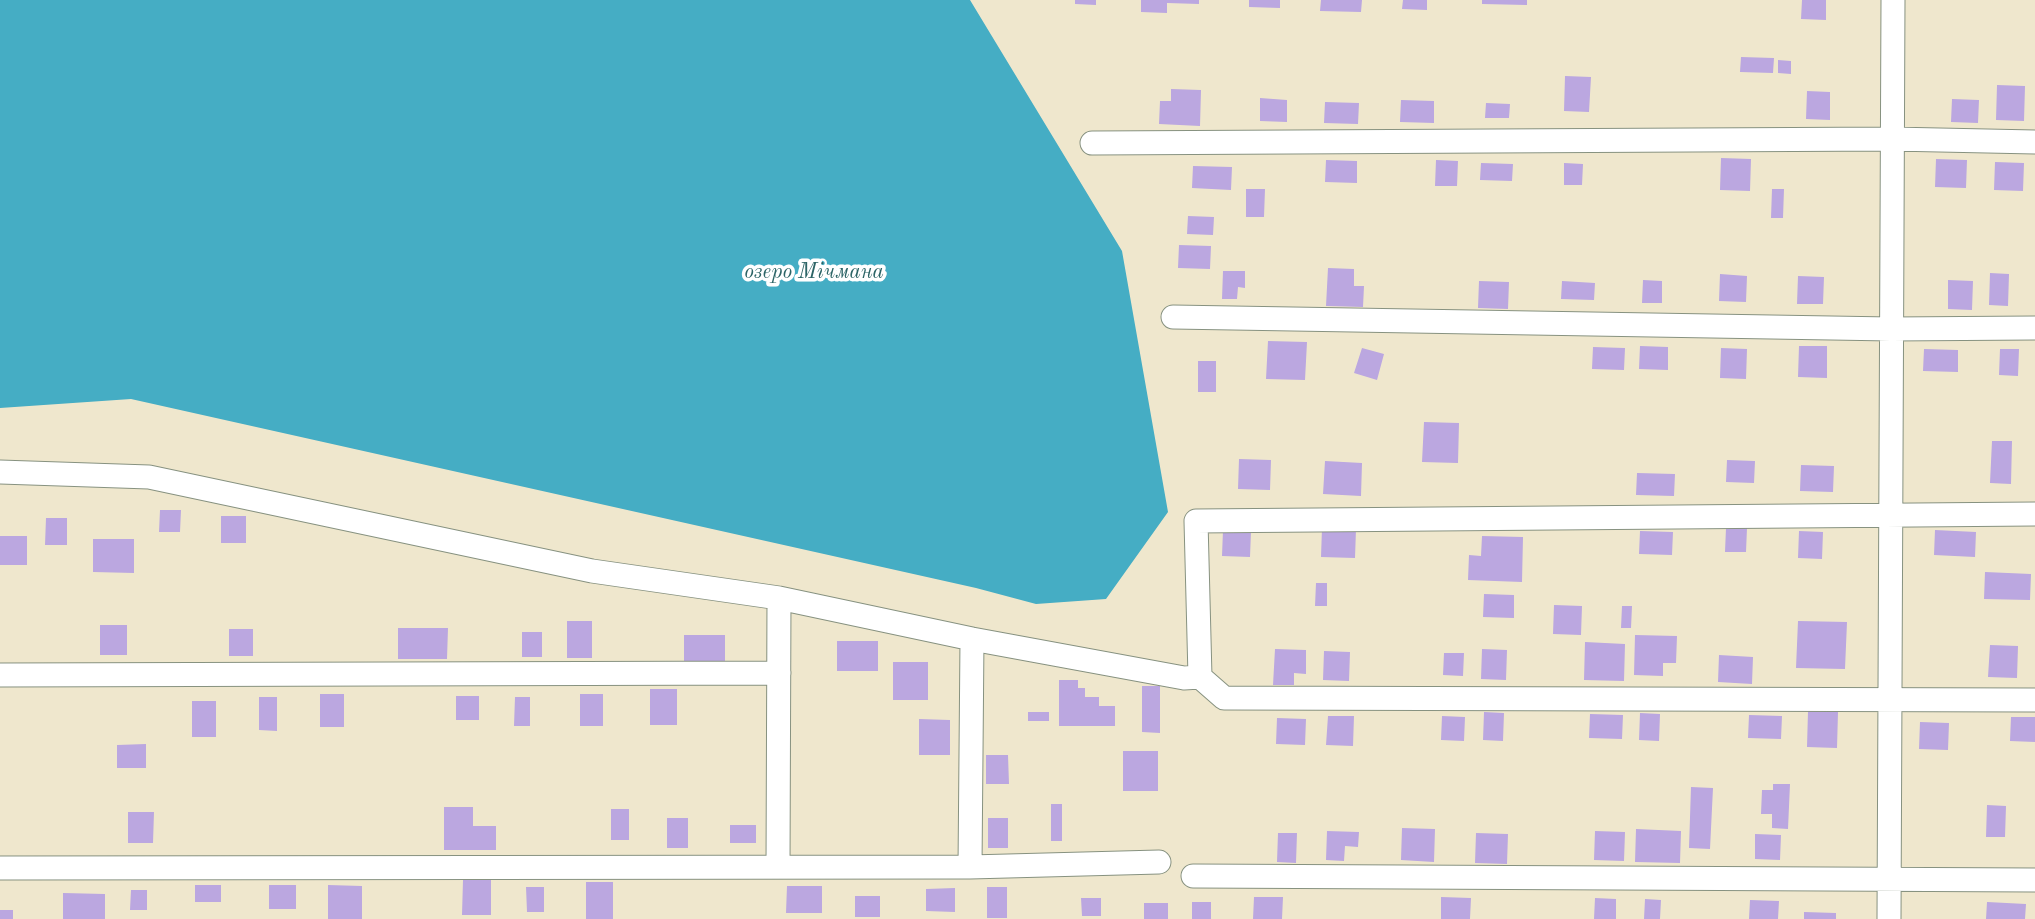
<!DOCTYPE html>
<meta charset="utf-8">
<style>
body{margin:0}
canvas{display:block;background:#efe7cd}
</style>
<canvas width="2035" height="919"></canvas>
<script>
const ctx = document.querySelector('canvas').getContext('2d');
ctx.lineJoin = 'round';
function fillPath(path, color) {
  ctx.fillStyle = color;
  ctx.fill(path, 'evenodd');
}
function stroke(path, color, width, dash) {
  ctx.strokeStyle = color;
  ctx.lineWidth = width;
  ctx.lineCap = dash ? 'butt' : 'round';
  ctx.setLineDash(dash || []);
  ctx.stroke(path);
}
function write(font, color, halo, rows, align = 'center') {
  ctx.font = font + ' "Old Standard TT",serif';
  ctx.lineWidth = 7;
  ctx.setLineDash([]);
  ctx.textBaseline = 'middle';
  ctx.strokeStyle = halo;
  ctx.fillStyle = color;
  for (const [text, x, y, turn = 0] of rows) {
    ctx.save();
    ctx.translate(x, y);
    ctx.rotate((+turn || 0) * Math.PI / 180);
    ctx.textAlign = isNaN(turn) ? turn : align;
    if (halo) ctx.strokeText(text, 0, 0);
    ctx.fillText(text, 0, 0);
    ctx.restore();
  }
}
const water = new Path2D(`
 M 0,0 L 970,0 L 1122,251 L 1168,512 L 1106,599 L 1036,604 L 976,588 L 131,399 L 0,408 Z`);
const building = new Path2D(`
 M 1075,0 L 1096,0 L 1096,5 L 1075,4 Z
 M 1141,0 L 1199,0 L 1199,4 L 1167,3 L 1167,13 L 1141,12 Z
 M 1249,0 L 1280,0 L 1280,8 L 1249,7 Z
 M 1321,0 L 1362,0 L 1361,12 L 1320,11 Z
 M 1403,0 L 1427,0 L 1427,10 L 1402,9 Z
 M 1482,0 L 1527,0 L 1527,5 L 1482,4 Z
 M 1802,0 L 1826,0 L 1826,20 L 1801,19 Z
 M 1741,57 L 1774,58 L 1773,73 L 1740,72 Z
 M 1778,60 L 1791,61 L 1791,74 L 1778,73 Z
 M 1565,76 L 1591,77 L 1589,112 L 1564,111 Z
 M 1997,85 L 2025,86 L 2024,121 L 1996,120 Z
 M 1171,89 L 1201,90 L 1200,126 L 1159,124 L 1160,101 L 1171,101 Z
 M 1807,91 L 1830,92 L 1830,120 L 1806,119 Z
 M 1260,98 L 1287,100 L 1287,122 L 1260,121 Z
 M 1952,99 L 1979,100 L 1978,123 L 1951,122 Z
 M 1401,100 L 1434,101 L 1434,123 L 1400,122 Z
 M 1325,102 L 1359,103 L 1358,124 L 1324,123 Z
 M 1486,103 L 1510,104 L 1509,118 L 1485,118 Z
 M 1721,158 L 1751,159 L 1750,191 L 1720,190 Z
 M 1936,159 L 1967,160 L 1966,188 L 1935,187 Z
 M 1326,160 L 1357,161 L 1357,183 L 1325,182 Z
 M 1436,160 L 1458,161 L 1457,186 L 1435,186 Z
 M 1995,162 L 2024,163 L 2023,191 L 1994,190 Z
 M 1481,163 L 1513,164 L 1512,181 L 1480,180 Z
 M 1564,163 L 1583,164 L 1582,185 L 1564,185 Z
 M 1193,166 L 1232,167 L 1231,190 L 1192,188 Z
 M 1246,189 L 1265,189 L 1264,217 L 1246,217 Z
 M 1772,189 L 1784,189 L 1783,218 L 1771,218 Z
 M 1188,216 L 1214,217 L 1213,235 L 1187,234 Z
 M 1179,245 L 1211,246 L 1210,269 L 1178,268 Z
 M 1328,268 L 1354,269 L 1354,286 L 1364,286 L 1363,307 L 1326,306 Z
 M 1223,271 L 1245,271 L 1245,288 L 1238,287 L 1237,299 L 1222,299 Z
 M 1990,273 L 2009,274 L 2008,306 L 1989,305 Z
 M 1720,274 L 1747,276 L 1746,302 L 1719,301 Z
 M 1798,276 L 1824,277 L 1823,304 L 1797,304 Z
 M 1643,280 L 1662,281 L 1662,303 L 1642,303 Z
 M 1948,280 L 1973,281 L 1972,310 L 1948,309 Z
 M 1479,281 L 1509,282 L 1508,309 L 1478,308 Z
 M 1562,281 L 1595,283 L 1594,300 L 1561,299 Z
 M 1268,341 L 1307,342 L 1305,380 L 1266,379 Z
 M 1640,346 L 1668,347 L 1668,370 L 1639,369 Z
 M 1799,346 L 1827,346 L 1827,378 L 1798,377 Z
 M 1593,347 L 1625,348 L 1624,370 L 1592,369 Z
 M 1362,348 L 1384,354 L 1377,380 L 1354,373 Z
 M 1721,348 L 1747,349 L 1746,379 L 1720,378 Z
 M 1924,349 L 1958,350 L 1958,372 L 1923,371 Z
 M 2000,349 L 2019,349 L 2018,376 L 1999,375 Z
 M 1198,361 L 1216,361 L 1216,392 L 1198,392 Z
 M 1424,422 L 1459,423 L 1458,463 L 1422,462 Z
 M 1992,441 L 2012,441 L 2011,484 L 1990,483 Z
 M 1239,459 L 1271,460 L 1270,490 L 1238,489 Z
 M 1727,460 L 1755,461 L 1754,483 L 1726,482 Z
 M 1325,461 L 1362,463 L 1361,496 L 1323,494 Z
 M 1801,465 L 1834,466 L 1833,492 L 1800,491 Z
 M 1637,473 L 1675,474 L 1674,496 L 1636,495 Z
 M 160,510 L 181,510 L 180,532 L 159,532 Z
 M 221,516 L 246,516 L 246,543 L 221,543 Z
 M 46,518 L 67,518 L 67,545 L 45,545 Z
 M 1322,528 L 1356,529 L 1355,558 L 1321,557 Z
 M 1726,528 L 1747,528 L 1746,552 L 1725,552 Z
 M 1223,530 L 1251,531 L 1250,557 L 1222,556 Z
 M 1935,530 L 1976,532 L 1975,557 L 1934,555 Z
 M 1640,531 L 1673,532 L 1672,555 L 1639,554 Z
 M 1799,531 L 1823,532 L 1822,559 L 1798,558 Z
 M 0,536 L 27,536 L 27,565 L 0,565 Z
 M 1482,536 L 1523,537 L 1522,582 L 1468,580 L 1469,555 L 1481,556 Z
 M 93,539 L 134,539 L 134,573 L 93,572 Z
 M 1985,572 L 2031,574 L 2030,600 L 1984,599 Z
 M 1316,583 L 1327,583 L 1327,606 L 1315,606 Z
 M 1484,594 L 1514,595 L 1514,618 L 1483,617 Z
 M 1554,605 L 1582,606 L 1581,635 L 1553,634 Z
 M 1622,606 L 1632,606 L 1631,628 L 1621,628 Z
 M 567,621 L 592,621 L 592,658 L 567,658 Z
 M 1798,621 L 1847,622 L 1845,669 L 1796,668 Z
 M 100,625 L 127,625 L 127,655 L 100,655 Z
 M 398,628 L 448,628 L 447,659 L 398,659 Z
 M 229,629 L 253,629 L 253,656 L 229,656 Z
 M 522,632 L 542,632 L 542,657 L 522,657 Z
 M 684,635 L 725,635 L 725,661 L 684,661 Z
 M 1635,635 L 1677,636 L 1676,663 L 1663,663 L 1663,676 L 1634,675 Z
 M 837,641 L 878,641 L 878,671 L 837,671 Z
 M 1585,642 L 1625,644 L 1624,681 L 1584,680 Z
 M 1990,645 L 2018,646 L 2017,678 L 1988,677 Z
 M 1275,649 L 1306,650 L 1306,674 L 1294,673 L 1294,685 L 1273,685 Z
 M 1482,649 L 1507,650 L 1506,680 L 1481,679 Z
 M 1324,651 L 1350,652 L 1349,681 L 1323,680 Z
 M 1444,653 L 1464,653 L 1463,676 L 1443,675 Z
 M 1719,655 L 1753,657 L 1752,684 L 1718,682 Z
 M 893,662 L 928,662 L 928,700 L 893,700 Z
 M 1059,680 L 1078,680 L 1078,688 L 1085,688 L 1085,697 L 1099,697 L 1099,706 L 1115,706 L 1115,726 L 1059,726 Z
 M 1142,686 L 1160,686 L 1160,733 L 1142,732 Z
 M 650,689 L 677,689 L 677,725 L 650,725 Z
 M 320,694 L 344,694 L 344,727 L 320,727 Z
 M 580,694 L 603,694 L 603,726 L 580,726 Z
 M 456,696 L 479,696 L 479,720 L 456,720 Z
 M 259,697 L 277,697 L 277,731 L 259,730 Z
 M 515,697 L 530,697 L 530,726 L 514,726 Z
 M 192,701 L 216,701 L 216,737 L 192,737 Z
 M 1808,711 L 1838,712 L 1837,748 L 1807,747 Z
 M 1028,712 L 1049,712 L 1049,721 L 1028,721 Z
 M 1484,712 L 1504,713 L 1503,741 L 1483,740 Z
 M 1640,713 L 1660,714 L 1659,741 L 1639,740 Z
 M 1590,714 L 1623,715 L 1622,739 L 1589,738 Z
 M 1749,715 L 1782,716 L 1781,739 L 1748,738 Z
 M 1328,716 L 1354,716 L 1353,746 L 1326,745 Z
 M 1442,716 L 1465,717 L 1464,741 L 1441,740 Z
 M 2011,717 L 2035,717 L 2035,742 L 2010,741 Z
 M 1277,718 L 1306,719 L 1305,745 L 1276,744 Z
 M 919,719 L 950,720 L 950,755 L 919,755 Z
 M 1920,722 L 1949,723 L 1948,750 L 1919,749 Z
 M 146,744 L 146,768 L 117,768 L 117,745 Z
 M 1123,751 L 1158,751 L 1158,791 L 1123,791 Z
 M 986,755 L 1008,755 L 1009,784 L 986,784 Z
 M 1773,784 L 1790,784 L 1788,829 L 1772,828 L 1772,814 L 1761,814 L 1762,790 L 1773,790 Z
 M 1691,787 L 1713,788 L 1710,849 L 1689,848 Z
 M 1051,804 L 1062,804 L 1062,841 L 1051,841 Z
 M 1987,805 L 2006,806 L 2005,837 L 1986,837 Z
 M 444,807 L 473,807 L 473,826 L 496,826 L 496,850 L 444,850 Z
 M 611,809 L 629,809 L 629,840 L 611,840 Z
 M 128,812 L 154,812 L 153,843 L 128,843 Z
 M 667,818 L 688,818 L 688,848 L 667,848 Z
 M 988,818 L 1008,818 L 1008,848 L 988,848 Z
 M 730,825 L 756,825 L 756,843 L 730,843 Z
 M 1402,828 L 1435,829 L 1434,862 L 1401,860 Z
 M 1636,829 L 1681,831 L 1680,863 L 1635,862 Z
 M 1327,831 L 1359,832 L 1358,847 L 1345,846 L 1344,861 L 1326,860 Z
 M 1595,831 L 1625,832 L 1624,861 L 1594,860 Z
 M 1278,833 L 1297,833 L 1296,863 L 1277,862 Z
 M 1476,833 L 1508,834 L 1507,864 L 1475,863 Z
 M 1755,834 L 1781,835 L 1780,860 L 1755,859 Z
 M 463,880 L 491,880 L 491,915 L 462,915 Z
 M 586,882 L 613,882 L 613,919 L 586,919 Z
 M 195,885 L 221,885 L 221,902 L 195,902 Z
 M 269,885 L 296,885 L 296,909 L 269,909 Z
 M 328,885 L 362,886 L 362,919 L 328,919 Z
 M 787,886 L 822,886 L 822,913 L 786,913 Z
 M 526,887 L 544,887 L 544,912 L 527,912 Z
 M 987,887 L 1007,887 L 1007,918 L 987,918 Z
 M 955,888 L 955,912 L 926,911 L 926,889 Z
 M 131,890 L 147,890 L 147,910 L 130,910 Z
 M 63,893 L 105,894 L 105,919 L 63,919 Z
 M 855,896 L 880,896 L 880,917 L 855,917 Z
 M 1254,897 L 1283,897 L 1282,919 L 1253,919 Z
 M 1441,897 L 1471,898 L 1470,919 L 1441,919 Z
 M 1081,898 L 1101,898 L 1101,916 L 1082,916 Z
 M 1595,898 L 1616,899 L 1616,919 L 1594,919 Z
 M 1645,899 L 1661,900 L 1660,919 L 1644,919 Z
 M 1750,900 L 1779,901 L 1778,919 L 1749,919 Z
 M 1192,902 L 1211,902 L 1211,919 L 1192,919 Z
 M 1987,902 L 2026,904 L 2025,919 L 1986,919 Z
 M 1144,903 L 1168,903 L 1168,919 L 1144,919 Z
 M 0,910 L 13,910 L 13,919 L 0,919 Z
 M 1804,912 L 1836,913 L 1836,919 L 1804,919 Z`);
const street = new Path2D(`
 M 1092,143 L 1892,139 L 2035,142
 M 1173,317 L 1891,329 L 2035,328
 M 0,472 L 149,477 L 592,571 L 779,598 L 972,639 L 1184,678 L 1200,677 L 1224,698 L 2035,700
 M 0,675 L 779,673
 M 1200,677 L 1196,521 L 2035,514
 M 778,867 L 779,598
 M 970,867 L 972,639
 M 0,868 L 970,867 L 1159,862
 M 1193,876 L 2035,880
 M 1889,919 L 1893,0`);
const waterNames = [
 ["озеро Мічмана",814,272]
];
fillPath(water, '#45adc4');
fillPath(building, '#bba7e0');
stroke(street, '#879280', 25);
stroke(street, '#fff', 23);
write('italic 21px', '#2c6466', '#fff', waterNames);
</script>
